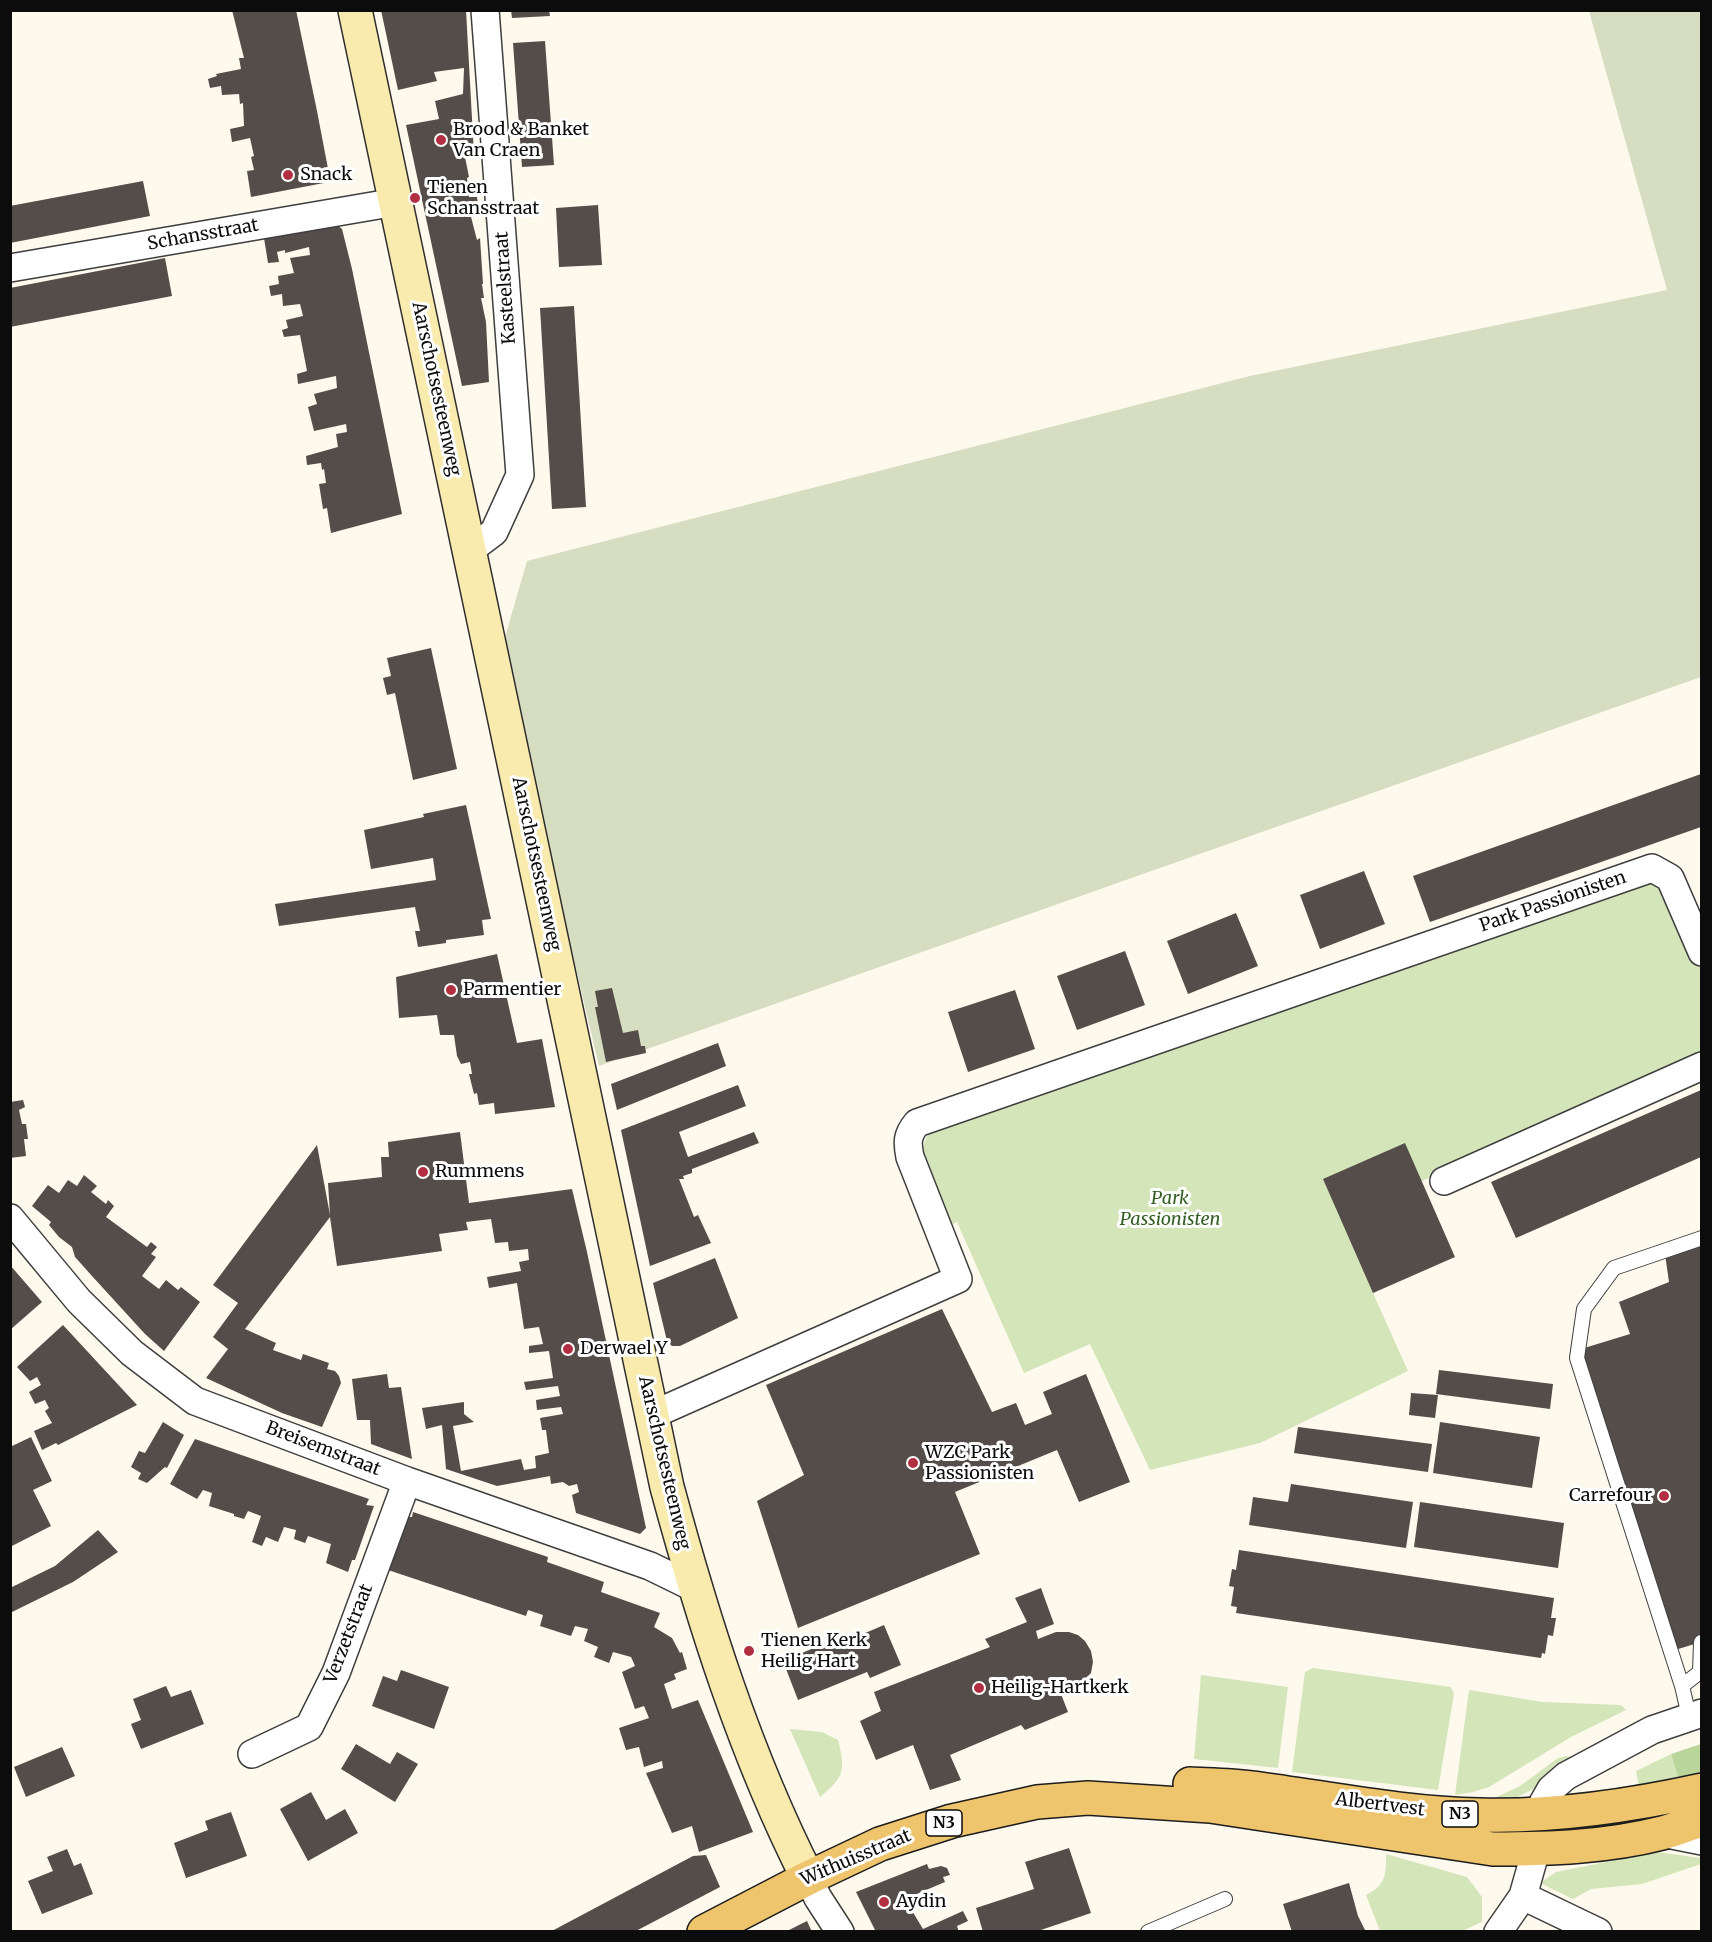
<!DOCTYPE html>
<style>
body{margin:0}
#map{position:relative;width:1712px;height:1942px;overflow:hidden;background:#fef9ed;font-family:Merriweather,serif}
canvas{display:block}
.frame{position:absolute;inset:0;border:12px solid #0c0c0c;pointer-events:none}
</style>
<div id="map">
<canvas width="1712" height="1942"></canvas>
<div class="frame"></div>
</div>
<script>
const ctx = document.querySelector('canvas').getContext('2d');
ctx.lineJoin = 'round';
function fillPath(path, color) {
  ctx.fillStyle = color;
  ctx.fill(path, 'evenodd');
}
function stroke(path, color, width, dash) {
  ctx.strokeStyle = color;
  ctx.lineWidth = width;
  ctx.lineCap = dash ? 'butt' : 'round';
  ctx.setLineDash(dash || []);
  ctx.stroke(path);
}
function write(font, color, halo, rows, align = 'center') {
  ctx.font = font + ' Merriweather,serif';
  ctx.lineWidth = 6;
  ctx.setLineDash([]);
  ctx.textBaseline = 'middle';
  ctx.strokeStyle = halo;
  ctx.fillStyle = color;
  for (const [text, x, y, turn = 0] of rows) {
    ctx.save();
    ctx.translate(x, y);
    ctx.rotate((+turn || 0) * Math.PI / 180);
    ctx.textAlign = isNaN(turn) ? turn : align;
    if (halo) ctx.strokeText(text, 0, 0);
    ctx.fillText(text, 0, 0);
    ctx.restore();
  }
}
const green = new Path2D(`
 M 1631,881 L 1658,882 L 1701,963 L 1701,1059 L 1422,1181 L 1373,1293 L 1408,1371 L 1260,1443 L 1150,1470 L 1090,1344 L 1024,1373 L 957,1222 L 950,1225 C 938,1200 910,1157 930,1132 Z
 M 1313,1668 L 1451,1687 L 1454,1694 L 1438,1790 L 1292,1772 L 1305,1672 Z
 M 1201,1675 L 1288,1687 L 1278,1768 L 1194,1759 Z
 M 1469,1690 L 1543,1702 L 1621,1705 L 1626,1710 L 1571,1737 L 1489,1787 L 1473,1792 L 1455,1795 Z
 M 790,1729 L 822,1732 L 838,1740 C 846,1771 844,1777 820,1797 Z
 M 1671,1754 L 1680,1784 L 1639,1788 L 1636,1771 Z
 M 1567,1756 L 1573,1760 L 1537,1787 L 1516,1798 L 1490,1800 L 1520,1786 L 1558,1758 Z
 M 1657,1852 L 1701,1858 L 1701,1864 L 1642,1884 L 1591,1889 L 1573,1899 L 1540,1883 L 1556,1872 Z
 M 1386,1854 L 1467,1877 L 1482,1897 L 1482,1922 L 1462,1931 L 1380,1931 L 1366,1895 C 1386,1885 1386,1875 1386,1854 Z`);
const forest = new Path2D(`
 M 1701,1744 L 1701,1778 L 1680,1784 L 1671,1754 Z`);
const cemetery = new Path2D(`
 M 1589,11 L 1701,11 L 1701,677 L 599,1066 L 501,651 L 527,561 L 1250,376 L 1667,290 Z`);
const building = new Path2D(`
 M 232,10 L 296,10 L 317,111 L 330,179 L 329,182 L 251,197 L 247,171 L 254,170 L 251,157 L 254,156 L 250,138 L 232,142 L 230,129 L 244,126 L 243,103 L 240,104 L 239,94 L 222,95 L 221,86 L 210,88 L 208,79 L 217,76 L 216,74 L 241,69 L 239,58 L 244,58 Z
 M 381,10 L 466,10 L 474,155 L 465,157 L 469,177 L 467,178 L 469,197 L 477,197 L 479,213 L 470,213 L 477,240 L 480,238 L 483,284 L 482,284 L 484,298 L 481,298 L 486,322 L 489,382 L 462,386 L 406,125 L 439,119 L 435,101 L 463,94 L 464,68 L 434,72 L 437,81 L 398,90 Z
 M 511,10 L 549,10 L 550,16 L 512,18 Z
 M 545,41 L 554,165 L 522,167 L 513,43 Z
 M 143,181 L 150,216 L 10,243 L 10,206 Z
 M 598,205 L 602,265 L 559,267 L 556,208 Z
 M 336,224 L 342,229 L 352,269 L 402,514 L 331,533 L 327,508 L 323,509 L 319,484 L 326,483 L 324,469 L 322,470 L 321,463 L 307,465 L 306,456 L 338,447 L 336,434 L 347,432 L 346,424 L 314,431 L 308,407 L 317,404 L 314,394 L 337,388 L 336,376 L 298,384 L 297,374 L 307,371 L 300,335 L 284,337 L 282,330 L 288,328 L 286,320 L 303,316 L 300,304 L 283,306 L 282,294 L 271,296 L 269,286 L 279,284 L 278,276 L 294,273 L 290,258 L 310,255 L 309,247 L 285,253 L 285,250 L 277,252 L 279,262 L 268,263 L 264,238 Z
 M 165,258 L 172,296 L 10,327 L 10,288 Z
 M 574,306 L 586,507 L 552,509 L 540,308 Z
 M 431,648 L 457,769 L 413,780 L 395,693 L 387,695 L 383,678 L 391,676 L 387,658 Z
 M 1701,774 L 1701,827 L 1430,922 L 1413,876 Z
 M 466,805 L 491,919 L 482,920 L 484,935 L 446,940 L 446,943 L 418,947 L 415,931 L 420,931 L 415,907 L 279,926 L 275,904 L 436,880 L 433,858 L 371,869 L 364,830 L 424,817 L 423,814 Z
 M 1364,871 L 1385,924 L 1320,949 L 1300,895 Z
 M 1236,913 L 1258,966 L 1188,994 L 1167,941 Z
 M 1125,951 L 1145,1005 L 1077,1030 L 1057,976 Z
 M 497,954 L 517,1043 L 542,1039 L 555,1107 L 495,1114 L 494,1103 L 479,1105 L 477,1093 L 474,1094 L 469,1074 L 472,1074 L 470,1062 L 461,1064 L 457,1056 L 454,1035 L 440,1035 L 437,1015 L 399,1018 L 396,977 Z
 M 612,988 L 623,1033 L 638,1030 L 641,1046 L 645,1046 L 646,1053 L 606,1062 L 595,1007 L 598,1007 L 595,991 Z
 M 1015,990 L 1035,1049 L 968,1072 L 948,1012 Z
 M 718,1043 L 726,1066 L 617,1110 L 611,1084 Z
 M 738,1085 L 746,1106 L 679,1132 L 688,1157 L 754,1132 L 759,1143 L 692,1169 L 692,1173 L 683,1176 L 684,1179 L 679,1179 L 694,1217 L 698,1215 L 711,1243 L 650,1266 L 621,1130 Z
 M 1701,1090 L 1701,1157 L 1516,1238 L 1491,1182 Z
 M 23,1100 L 25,1107 L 19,1110 L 22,1124 L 26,1124 L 28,1139 L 24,1139 L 26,1156 L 10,1158 L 10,1102 Z
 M 460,1132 L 469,1203 L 572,1189 L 587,1252 L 646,1528 L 640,1534 L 576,1513 L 572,1495 L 579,1492 L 577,1484 L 569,1486 L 563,1482 L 551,1484 L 550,1476 L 497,1486 L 446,1469 L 442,1425 L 426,1429 L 422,1408 L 464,1402 L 464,1414 L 474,1422 L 453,1426 L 461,1471 L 521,1459 L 524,1470 L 536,1468 L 535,1456 L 549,1453 L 546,1430 L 542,1430 L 540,1418 L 563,1414 L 561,1407 L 537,1410 L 536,1400 L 560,1396 L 558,1386 L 526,1390 L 524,1382 L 553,1378 L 549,1351 L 529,1353 L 529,1346 L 543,1344 L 539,1327 L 524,1329 L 517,1283 L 489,1288 L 487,1277 L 521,1271 L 519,1262 L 529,1260 L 528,1249 L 509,1251 L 508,1242 L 495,1243 L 491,1219 L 466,1222 L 468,1230 L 439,1234 L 442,1251 L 337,1266 L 330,1217 L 245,1329 L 276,1343 L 273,1350 L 301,1360 L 303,1354 L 329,1363 L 327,1369 L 335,1371 L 339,1376 L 341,1383 L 322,1427 L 282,1413 L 206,1378 L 228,1349 L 213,1337 L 238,1303 L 213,1285 L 317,1145 L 330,1215 L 328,1183 L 382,1177 L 381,1157 L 389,1157 L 388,1142 Z
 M 1405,1143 L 1455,1257 L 1373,1293 L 1323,1179 Z
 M 84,1175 L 97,1186 L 91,1192 L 106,1204 L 108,1200 L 114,1206 L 106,1217 L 147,1247 L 151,1242 L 157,1247 L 151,1254 L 156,1257 L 142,1276 L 159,1289 L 166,1280 L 178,1290 L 181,1287 L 200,1302 L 164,1351 L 145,1334 L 92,1276 L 75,1257 L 72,1247 L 59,1237 L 49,1225 L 51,1222 L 32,1206 L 48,1185 L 59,1193 L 68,1180 L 77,1186 Z
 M 1701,1242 L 1701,1642 L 1675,1650 L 1581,1349 L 1630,1334 L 1619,1302 L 1669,1282 L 1665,1254 Z
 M 715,1258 L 738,1318 L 680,1346 L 672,1346 L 667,1341 L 653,1283 Z
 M 10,1265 L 42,1302 L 10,1330 Z
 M 942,1309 L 992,1412 L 1016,1403 L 1025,1425 L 1052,1414 L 1043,1392 L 1086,1374 L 1130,1482 L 1079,1502 L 1057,1450 L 955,1492 L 980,1554 L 798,1628 L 757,1501 L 804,1475 L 766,1385 Z
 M 63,1325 L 137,1405 L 58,1445 L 56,1443 L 42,1450 L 34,1431 L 52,1423 L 45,1411 L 49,1408 L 45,1400 L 35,1404 L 29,1392 L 41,1385 L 37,1377 L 30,1381 L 17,1367 Z
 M 1439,1370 L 1553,1384 L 1550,1409 L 1436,1394 Z
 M 387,1374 L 389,1388 L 401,1387 L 412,1459 L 371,1444 L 370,1420 L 357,1420 L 352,1379 Z
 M 1411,1393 L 1438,1395 L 1435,1418 L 1409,1415 Z
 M 163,1422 L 184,1435 L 167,1468 L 165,1467 L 147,1483 L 138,1479 L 141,1473 L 131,1467 L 139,1451 L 145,1453 Z
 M 1440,1422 L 1540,1437 L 1532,1488 L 1433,1473 Z
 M 1298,1427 L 1432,1444 L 1428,1472 L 1294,1453 Z
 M 31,1437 L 52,1481 L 33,1490 L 51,1526 L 10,1547 L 10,1447 Z
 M 195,1439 L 369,1499 L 366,1505 L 374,1506 L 355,1560 L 352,1560 L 348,1572 L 326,1563 L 331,1544 L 308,1536 L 305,1543 L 294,1539 L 296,1530 L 284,1527 L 278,1542 L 266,1537 L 262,1546 L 252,1542 L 261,1516 L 248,1511 L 244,1519 L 234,1516 L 234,1514 L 209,1506 L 212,1493 L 203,1490 L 197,1499 L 170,1484 Z
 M 1291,1484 L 1413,1502 L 1406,1548 L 1249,1525 L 1253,1497 L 1288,1502 Z
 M 1420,1502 L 1564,1523 L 1558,1568 L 1414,1547 Z
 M 413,1512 L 548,1557 L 547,1562 L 604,1582 L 601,1592 L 660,1613 L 654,1627 L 672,1638 L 680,1653 L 682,1652 L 687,1669 L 674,1674 L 676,1679 L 664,1684 L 672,1709 L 698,1700 L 753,1832 L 699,1852 L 692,1826 L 672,1833 L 646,1773 L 663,1768 L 662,1761 L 644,1767 L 639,1747 L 626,1750 L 619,1728 L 649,1718 L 644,1706 L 635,1709 L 622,1672 L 635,1666 L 631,1657 L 613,1652 L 609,1663 L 594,1657 L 598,1647 L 584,1641 L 588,1629 L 575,1626 L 571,1636 L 540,1626 L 543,1615 L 528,1610 L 526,1616 L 388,1570 L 405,1517 L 412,1517 Z
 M 98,1530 L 118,1552 L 73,1582 L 10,1613 L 10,1588 L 55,1566 Z
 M 1239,1550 L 1554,1598 L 1551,1618 L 1556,1618 L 1553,1636 L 1548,1635 L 1545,1654 L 1542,1653 L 1541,1658 L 1236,1613 L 1237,1607 L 1231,1606 L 1234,1587 L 1229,1586 L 1232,1569 L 1236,1570 Z
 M 1041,1588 L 1054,1624 L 1036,1631 L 1038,1639 L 1056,1632 L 1069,1632 L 1078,1635 L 1085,1641 L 1091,1651 L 1093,1662 L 1091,1673 L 1079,1685 L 1061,1694 L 1068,1712 L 1025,1730 L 1021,1725 L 950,1755 L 961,1780 L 930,1790 L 913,1745 L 876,1760 L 860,1721 L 881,1711 L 874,1692 L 990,1647 L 985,1639 L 1027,1622 L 1015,1598 Z
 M 884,1625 L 901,1665 L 870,1678 L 867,1672 L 798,1700 L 783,1661 L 828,1642 L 830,1648 Z
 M 401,1670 L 449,1687 L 434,1729 L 372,1706 L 383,1676 L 397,1681 Z
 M 166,1686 L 171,1697 L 191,1690 L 204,1724 L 141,1749 L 131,1724 L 141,1720 L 133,1699 Z
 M 356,1744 L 390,1764 L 397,1752 L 418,1764 L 395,1802 L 341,1769 Z
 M 62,1747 L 75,1776 L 26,1797 L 14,1767 Z
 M 311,1792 L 326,1820 L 345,1809 L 358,1833 L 308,1861 L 280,1809 Z
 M 231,1812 L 247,1856 L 186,1878 L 174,1843 L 208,1830 L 205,1821 Z
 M 1069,1848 L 1091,1913 L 1035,1932 L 983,1932 L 976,1908 L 1034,1889 L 1025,1862 Z
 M 67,1849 L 74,1866 L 81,1863 L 93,1894 L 42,1914 L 28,1881 L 53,1871 L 47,1857 Z
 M 706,1855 L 720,1887 L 634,1932 L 550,1932 L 693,1856 Z
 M 927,1864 L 929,1869 L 941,1866 L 947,1868 L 950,1875 L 943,1877 L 945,1882 L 905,1899 L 923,1929 L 963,1911 L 968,1921 L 957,1926 L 959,1932 L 876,1932 L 856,1892 Z
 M 1349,1883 L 1358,1916 L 1366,1932 L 1292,1932 L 1283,1904 Z
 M 807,1921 L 812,1932 L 785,1932 Z`);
const lane = new Path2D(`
 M 1682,1686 L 1700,1672 L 1701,1642
 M 1689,1716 L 1682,1686 L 1577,1358 L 1584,1309 L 1614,1268 L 1702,1238
 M 1148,1932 L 1225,1899`);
const street = new Path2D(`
 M 10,268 L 396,202
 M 470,550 L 494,532 L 520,475 L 485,10
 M 1444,1181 L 1702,1066
 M 10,1218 L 79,1301 L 132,1353 L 195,1401 L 407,1481 L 650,1566 L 695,1588
 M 652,1415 L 958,1279 L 910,1157 C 907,1142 907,1135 917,1123 L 1652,868 L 1670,878 L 1702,952
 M 252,1754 L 309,1727 L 336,1673 L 407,1481
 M 1542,1814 L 1543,1803 L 1551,1789 L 1566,1776 L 1652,1730 L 1702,1713
 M 1662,1833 L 1702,1841
 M 808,1878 L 818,1898 L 840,1932
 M 1523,1896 L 1598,1932
 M 1498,1932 L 1523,1896 L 1536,1850`);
const secondary = new Path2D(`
 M 355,10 L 667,1487 C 703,1620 745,1754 808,1878`);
const primary = new Path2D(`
 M 1190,1784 C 1211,1785 1232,1785 1253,1788 C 1329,1798 1404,1814 1480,1815 C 1554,1817 1629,1806 1702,1790
 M 704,1932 L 808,1878 L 880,1844 L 952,1821 L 1037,1802 L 1088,1798 L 1210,1806 L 1493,1849 C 1550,1849 1607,1847 1662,1833 C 1675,1830 1688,1824 1702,1820`);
const markers = [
 [441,140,6,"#b12f40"],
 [288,175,6,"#b12f40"],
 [415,198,6,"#b12f40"],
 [451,990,6,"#b12f40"],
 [423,1172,6,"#b12f40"],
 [568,1349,6,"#b12f40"],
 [913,1463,6,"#b12f40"],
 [1664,1496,6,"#b12f40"],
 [749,1651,6,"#b12f40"],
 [979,1688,6,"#b12f40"],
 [884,1902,6,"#b12f40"]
];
const shields = [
 [1460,1814,36],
 [944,1823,36]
];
const shieldNames = [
 ["N3",1460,1814],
 ["N3",944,1823]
];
const poiNames = [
 ["Brood & Banket",453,130],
 ["Van Craen",453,151],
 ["Snack",300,175],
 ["Tienen",427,188],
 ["Schansstraat",427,209],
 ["Parmentier",463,990],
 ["Rummens",435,1172],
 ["Derwael Y",580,1349],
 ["WZC Park",925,1453],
 ["Passionisten",925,1474],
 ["Carrefour",1652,1496,"right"],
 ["Tienen Kerk",761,1641],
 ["Heilig Hart",761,1662],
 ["Heilig-Hartkerk",991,1688],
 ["Aydin",896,1902]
];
const streetNames = [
 ["Schansstraat",203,235,-10],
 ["Kasteelstraat",506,288,-94],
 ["Aarschotsesteenweg",436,389,78],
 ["Aarschotsesteenweg",536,864,78],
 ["Park Passionisten",1553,902,-19],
 ["Breisemstraat",323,1449,21],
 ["Aarschotsesteenweg",664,1463,77],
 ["Verzetstraat",349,1634,-69],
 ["Albertvest",1380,1805,7],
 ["Withuisstraat",856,1858,-23]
];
const parkNames = [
 ["Park",1170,1199],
 ["Passionisten",1170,1220]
];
fillPath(green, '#d4e5b9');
fillPath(forest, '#b9d59a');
fillPath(cemetery, '#d6ddc0');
fillPath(building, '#544d49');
stroke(lane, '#3f3f3f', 16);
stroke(street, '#3f3f3f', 30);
stroke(secondary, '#2e2e2e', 36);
stroke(primary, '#1d1d1d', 36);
stroke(lane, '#fff', 14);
stroke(street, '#fff', 27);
stroke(secondary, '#f9eaad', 33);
stroke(primary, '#eec46c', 33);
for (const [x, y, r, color] of markers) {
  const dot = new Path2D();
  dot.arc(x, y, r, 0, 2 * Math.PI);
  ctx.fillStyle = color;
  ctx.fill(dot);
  stroke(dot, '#fff', 2);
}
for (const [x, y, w] of shields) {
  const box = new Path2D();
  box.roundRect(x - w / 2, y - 13, w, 26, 4.5);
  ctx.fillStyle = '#fff';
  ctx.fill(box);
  stroke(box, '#0c0c0c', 1.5);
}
write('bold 16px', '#0c0c0c', null, shieldNames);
write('18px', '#0c0c0c', '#fff', poiNames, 'left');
write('18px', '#0c0c0c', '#fff', streetNames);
write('italic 18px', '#335f22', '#fff', parkNames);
</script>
